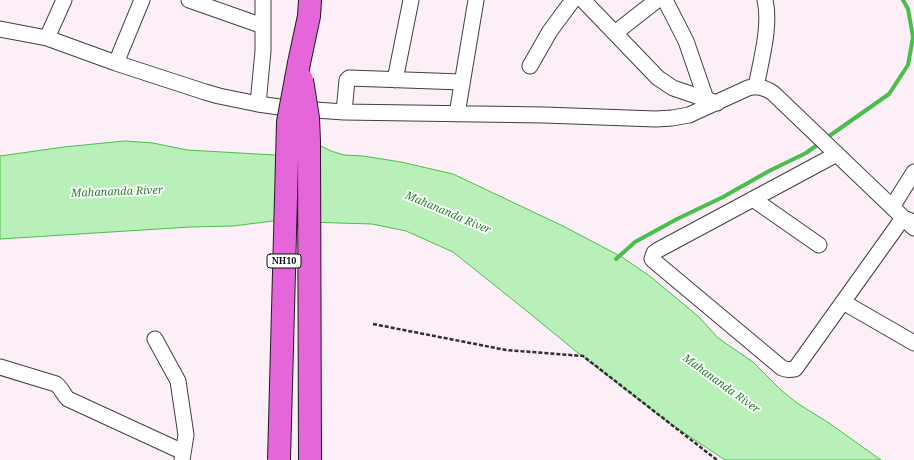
<!DOCTYPE html>
<style>
body{margin:0}
canvas{display:block;background:#fdeff7}
</style>
<canvas width="914" height="460"></canvas>
<script>
const ctx = document.querySelector('canvas').getContext('2d');
ctx.lineJoin = 'round';
function fillPath(path, color) {
  ctx.fillStyle = color;
  ctx.fill(path, 'evenodd');
}
function stroke(path, color, width, dash) {
  ctx.strokeStyle = color;
  ctx.lineWidth = width;
  ctx.lineCap = dash ? 'butt' : 'round';
  ctx.setLineDash(dash || []);
  ctx.stroke(path);
}
function write(font, color, halo, rows, align = 'center') {
  ctx.font = font + ' "Noto Serif",serif';
  ctx.lineWidth = 4;
  ctx.setLineDash([]);
  ctx.textBaseline = 'middle';
  ctx.strokeStyle = halo;
  ctx.fillStyle = color;
  for (const [text, x, y, turn = 0] of rows) {
    ctx.save();
    ctx.translate(x, y);
    ctx.rotate((+turn || 0) * Math.PI / 180);
    ctx.textAlign = isNaN(turn) ? turn : align;
    if (halo) ctx.strokeText(text, 0, 0);
    ctx.fillText(text, 0, 0);
    ctx.restore();
  }
}
const water = new Path2D(`
 M 125,141 L 153,143 L 187,150 L 275,155 L 309,145 L 321,146 L 331,151 L 344,155 L 363,156 L 401,162 L 453,174 L 563,226 L 622,257 L 651,277 L 699,317 L 718,338 L 753,362 L 781,390 L 797,403 L 829,423 L 881,460 L 725,460 L 665,420 L 578,353 L 528,312 L 453,252 L 406,231 L 372,224 L 273,221 L 233,226 L 190,227 L 0,239 L 0,156 L 64,147 Z`);
const stream = new Path2D(`
 M 825,139 L 889,94 L 908,65 L 913,37 L 908,9 L 903,0
 M 616,259 L 635,242 L 677,219 L 723,197 L 769,171 L 806,153 L 820,143`);
const path = new Path2D(`
 M 373,324 L 506,350 L 583,356 L 717,460`);
const street = new Path2D(`
 M 189,0 L 263,26
 M 583,0 L 658,78 L 673,88 L 717,103
 M 665,0 L 686,41 L 706,99
 M 0,29 L 47,38 L 116,63 L 205,92 L 219,96 L 258,104 L 287,108 L 344,112 L 544,115 L 656,119 L 672,118 L 689,115 L 748,88 C 758,85 765,88 773,93 L 914,228
 M 615,33 L 657,0
 M 47,38 L 64,0
 M 116,63 L 142,0
 M 530,66 L 550,31 L 573,0
 M 395,80 L 411,0
 M 756,87 C 761,60 771,26 765,0
 M 258,104 L 263,51 L 263,0
 M 344,112 L 347,80 L 349,78 L 462,82
 M 457,114 L 476,0
 M 837,154 L 658,250 L 654,253 L 652,259 L 654,261 L 782,368 C 786,370 790,370 795,369 L 903,218 L 911,221
 M 753,199 L 819,245
 M 892,207 L 914,172
 M 843,302 L 914,343
 M 155,339 L 178,381 L 186,435 L 182,460
 M 0,367 L 56,384 C 62,388 63,395 68,399 L 183,452`);
const highway = new Path2D(`
 M 299,63 L 309,16 L 310,0`);
const highwayBridge = new Path2D(`
 M 302,80 L 308,118 L 309,141 L 310,460
 M 279,460 L 288,122 L 299,63`);
const shields = [
 [284,261,34]
];
const shieldNames = [
 ["NH10",284,261]
];
const waterNames = [
 ["Mahananda River",117,192,-2],
 ["Mahananda River",448,213,23],
 ["Mahananda River",721,384,36]
];
fillPath(water, '#b9f0b9');
stroke(water, '#48bf4b', 1);
stroke(stream, '#48bf4b', 4);
stroke(street, '#404040', 17);
stroke(highway, '#1e1e1e', 24);
stroke(path, '#2f2f2f', 2.5, [4, 2]);
stroke(street, '#fff', 15);
stroke(highway, '#e566da', 22);
stroke(highwayBridge, '#1e1e1e', 24, []);
stroke(highwayBridge, '#e566da', 22);
for (const [x, y, w] of shields) {
  const box = new Path2D();
  box.roundRect(x - w / 2, y - 7, w, 14, 3);
  ctx.fillStyle = '#fff';
  ctx.fill(box);
  stroke(box, '#0d0d0d', 1);
}
write('bold 9px', '#0d0d0d', null, shieldNames);
write('italic 11px', '#228528', '#fff', waterNames);
</script>
